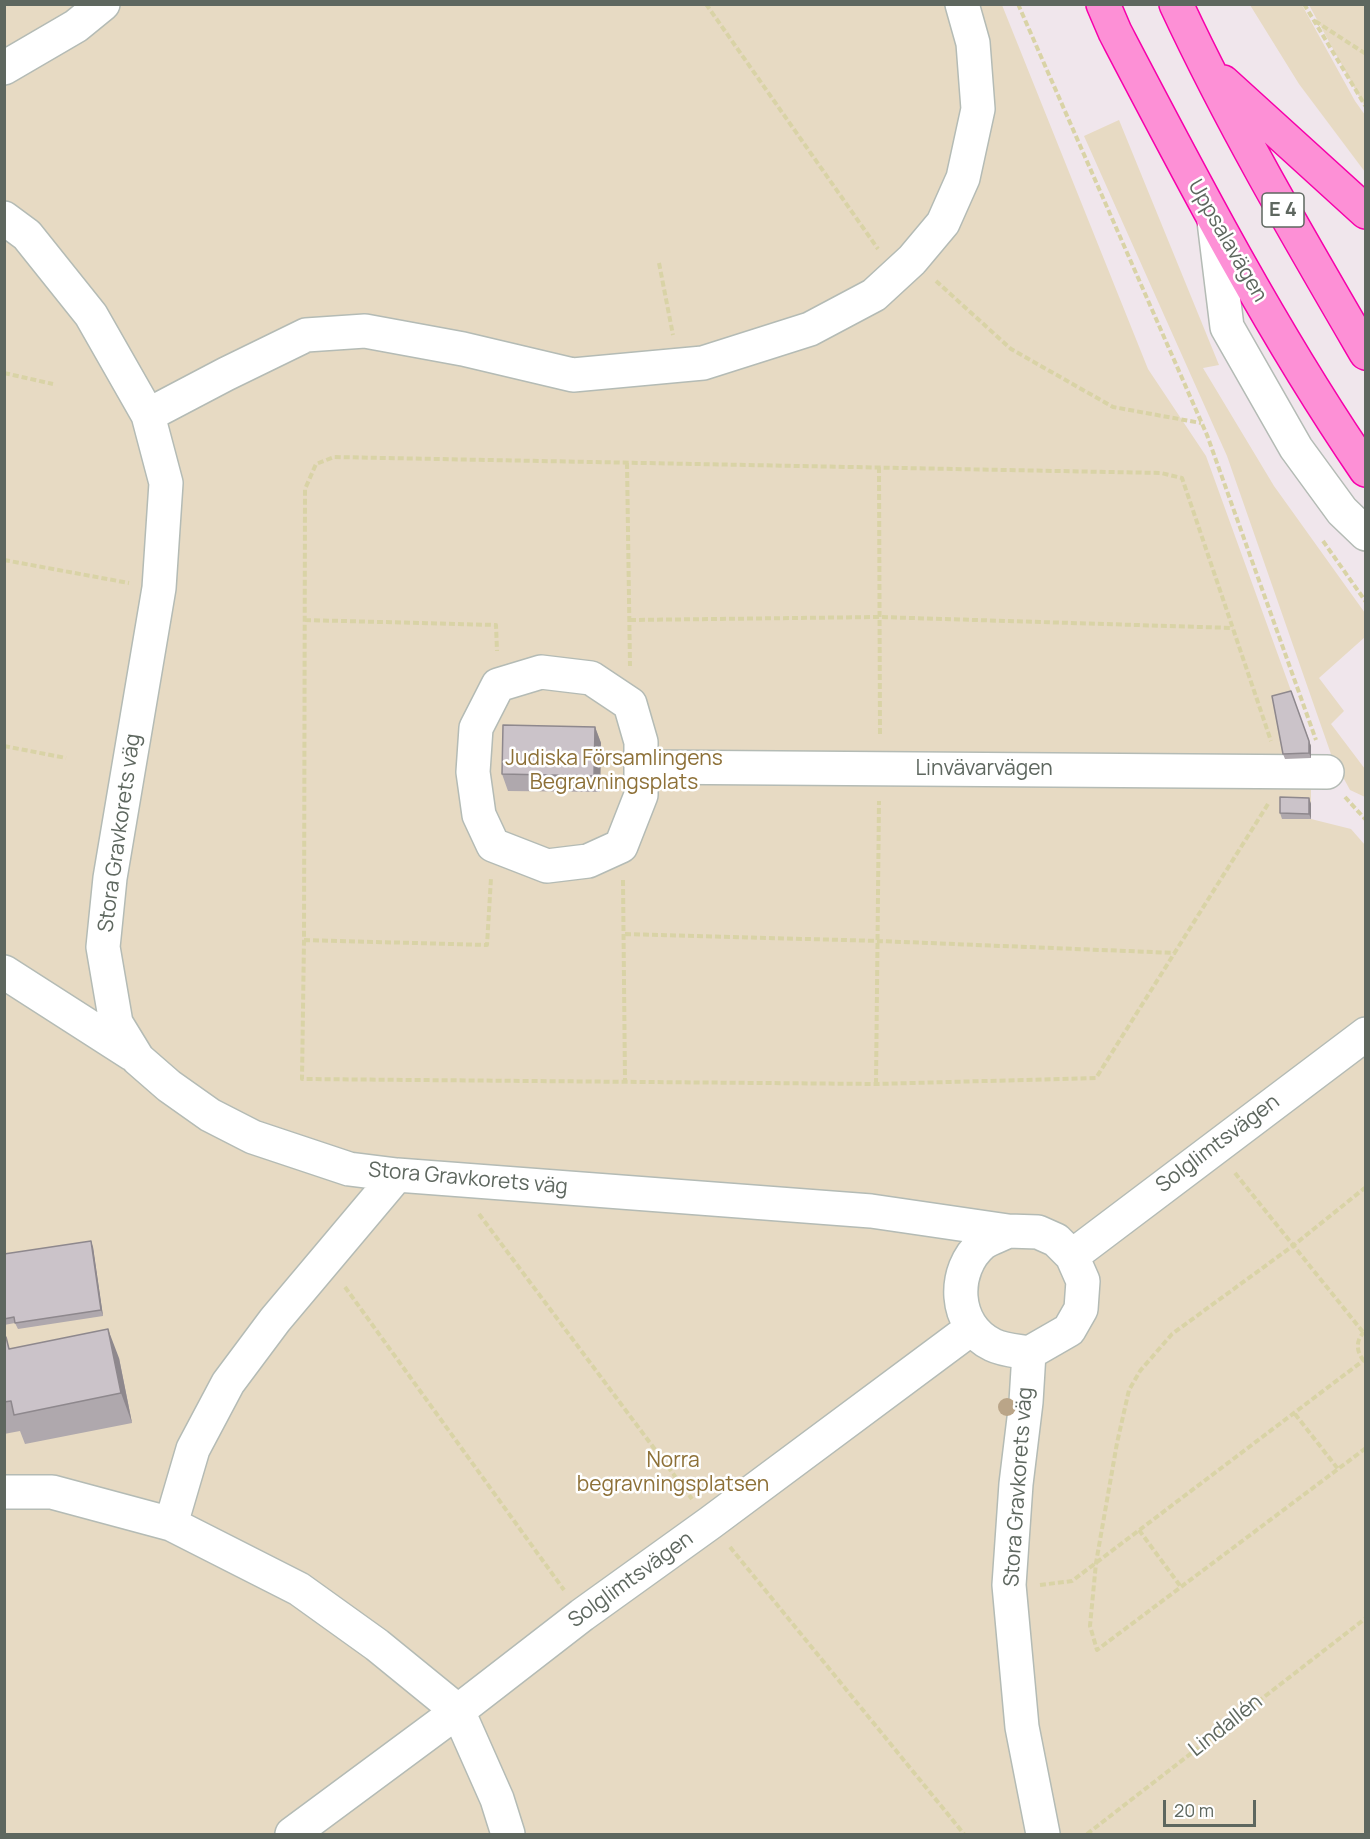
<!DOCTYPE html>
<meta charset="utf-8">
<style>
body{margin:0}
#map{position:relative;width:1370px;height:1839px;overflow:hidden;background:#f0e6ec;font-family:Manrope,sans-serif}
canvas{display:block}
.frame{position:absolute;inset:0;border:6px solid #5e675f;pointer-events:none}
.scale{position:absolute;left:1163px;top:1800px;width:93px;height:27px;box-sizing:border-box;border:3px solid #5e675f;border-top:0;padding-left:8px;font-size:18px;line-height:21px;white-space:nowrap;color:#5e675f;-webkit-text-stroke:4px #fff;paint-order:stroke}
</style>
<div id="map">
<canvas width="1370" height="1839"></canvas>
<div class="frame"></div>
<div class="scale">20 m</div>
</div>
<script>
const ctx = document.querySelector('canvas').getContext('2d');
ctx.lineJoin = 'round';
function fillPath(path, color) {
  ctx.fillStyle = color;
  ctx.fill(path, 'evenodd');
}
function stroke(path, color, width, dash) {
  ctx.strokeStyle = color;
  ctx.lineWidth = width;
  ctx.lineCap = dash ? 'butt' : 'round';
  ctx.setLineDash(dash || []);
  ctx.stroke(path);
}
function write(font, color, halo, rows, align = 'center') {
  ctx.font = font + ' Manrope,sans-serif';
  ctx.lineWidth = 5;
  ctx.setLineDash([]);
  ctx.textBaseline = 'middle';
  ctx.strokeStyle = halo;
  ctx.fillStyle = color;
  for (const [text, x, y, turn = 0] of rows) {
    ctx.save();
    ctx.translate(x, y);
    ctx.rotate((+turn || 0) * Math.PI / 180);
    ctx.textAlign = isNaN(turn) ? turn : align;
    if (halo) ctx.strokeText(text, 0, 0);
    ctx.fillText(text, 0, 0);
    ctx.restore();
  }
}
const green = new Path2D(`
 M 5,5 L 1002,5 L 1148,369 L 1206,456 L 1311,746 L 1311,819 L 1351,829 L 1365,845 L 1365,1834 L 5,1834 Z
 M 1250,5 L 1302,5 L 1355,101 L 1365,115 L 1365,172 L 1299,84 Z
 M 1309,5 L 1365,5 L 1365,106 L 1362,102 Z
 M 1119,120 L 1219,365 L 1203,368 L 1274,486 L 1365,613 L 1365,637 L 1319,678 L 1344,711 L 1331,724 L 1365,769 L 1365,797 L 1350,790 L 1332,757 L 1227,456 L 1084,136 Z`);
const path = new Path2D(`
 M 706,4 L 878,249
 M 1018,4 L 1207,435 L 1316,740
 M 1304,4 L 1366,107
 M 1315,21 L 1366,54
 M 659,263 L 673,335
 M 936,281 L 1011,349 L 1113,407 L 1201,423
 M 4,373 L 53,384
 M 627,463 L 630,666
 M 879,467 L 880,737
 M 1323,541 L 1366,602
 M 4,560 L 129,583
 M 305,620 L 496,625 L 497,651
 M 630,620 L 879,617 L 1233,628
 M 4,746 L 66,758
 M 1345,797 L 1366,820
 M 1268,804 L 1096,1078 L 876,1084 L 302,1079 L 304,940 L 305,489 L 316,464 L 334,457 L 1161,473 L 1182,478 L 1271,741
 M 623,880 L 625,1081
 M 625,934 L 879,941 L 1176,953
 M 304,940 L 487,945 L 491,878
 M 876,1084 L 879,801
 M 1235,1173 L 1363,1332
 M 1366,1187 L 1294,1245 L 1172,1334 L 1140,1371 L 1129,1390 L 1117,1443 L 1096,1563 L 1090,1626 L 1097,1650 L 1366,1448
 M 479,1214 L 692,1499
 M 345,1287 L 564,1590
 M 1364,1361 C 1355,1350 1356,1339 1366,1330
 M 1295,1414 L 1338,1469
 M 1139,1530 L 1181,1587
 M 730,1547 L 964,1834
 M 1040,1585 L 1072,1581 L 1364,1360
 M 1087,1834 L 1366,1618`);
const minor = new Path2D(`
 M 4,68 L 76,26 L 103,4
 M 4,218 L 27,235 L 91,315 L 148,415 L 166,483 L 159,588 L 110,878 L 103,947 L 116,1023 L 138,1059 L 169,1086 L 210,1115 L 253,1137 L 349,1169 L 397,1175 L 871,1211 L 1008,1231 L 1038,1232 L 1056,1240 L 1072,1256 L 1083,1281 L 1081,1309 L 1069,1330 L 1029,1353 C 1018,1351 1003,1350 993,1345 C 953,1326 951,1270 983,1243 C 990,1238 1001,1235 1008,1231
 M 1214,221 L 1227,327 L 1296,448 L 1342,511 L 1366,534
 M 148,415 L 226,374 L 306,335 L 365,331 L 463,349 L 573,375 L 703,363 L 810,329 L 874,295 L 912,260 L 943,223 L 963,178 L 978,109 L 973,43 L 962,4
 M 541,672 L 591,678 L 630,704 L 641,742 L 641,795 L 621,846 L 588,861 L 547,866 L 493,845 L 479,815 L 473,772 L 476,728 L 498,685 Z
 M 641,767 L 1327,772
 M 4,972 L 132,1054
 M 1072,1256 L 1366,1034
 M 1029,1353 L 1026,1402 L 1016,1484 L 1009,1585 L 1022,1727 L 1043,1834
 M 4,1492 L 52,1492 L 171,1524 L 299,1589 L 377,1645 L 458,1711 L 497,1799 L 508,1834
 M 171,1524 L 193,1449 L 228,1383 L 275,1320 L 397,1175
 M 292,1834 L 458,1711 L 582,1615 L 710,1523 L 972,1328`);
const highway = new Path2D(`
 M 1103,4 L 1115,32 C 1193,181 1271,331 1366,470
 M 1176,4 C 1232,124 1299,238 1366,353
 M 1223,82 L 1366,212`);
const trees = [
 [1007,1407]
];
const wall = new Path2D(`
 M 1291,691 L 1311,746 L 1311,758 L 1285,759 L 1283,754 Z
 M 595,727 L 601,743 L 600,792 L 508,791 L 502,774 Z
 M 1309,798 L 1311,804 L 1311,819 L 1282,819 L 1280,813 Z
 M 93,1247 L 103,1316 L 18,1329 L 15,1323 L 4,1325 L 4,1254 Z
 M 4,1338 L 10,1349 L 119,1358 L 132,1423 L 25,1444 L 20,1431 L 4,1434 Z`);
const shadedWall = new Path2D(`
 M 595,727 L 601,743 L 600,792 L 594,776 Z
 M 1309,741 L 1311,746 L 1311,758 L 1309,753 Z
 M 1309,798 L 1311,804 L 1311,819 L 1309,814 Z
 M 91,1241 L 93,1247 L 103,1316 L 101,1310 Z
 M 108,1329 L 119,1358 L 132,1423 L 121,1393 Z`);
const building = new Path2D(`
 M 1291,691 L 1309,741 L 1309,753 L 1283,754 L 1272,696 Z
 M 503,725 L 595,727 L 594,776 L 502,774 Z
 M 1280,797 L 1309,798 L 1309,814 L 1280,813 Z
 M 91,1241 L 101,1310 L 15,1323 L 14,1317 L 4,1319 L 4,1254 Z
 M 108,1329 L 121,1393 L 14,1415 L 11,1401 L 4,1402 L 4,1338 L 6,1337 L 9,1349 Z`);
const shields = [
 [1283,210,42]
];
const shieldNames = [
 ["E 4",1283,210]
];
const streetNames = [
 ["Uppsalavägen",1227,241,60],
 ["Linvävarvägen",984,769],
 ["Stora Gravkorets väg",120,833,-82],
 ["Solglimtsvägen",1218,1144,-37],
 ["Stora Gravkorets väg",468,1179,5],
 ["Stora Gravkorets väg",1019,1487,-86],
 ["Solglimtsvägen",631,1580,-36],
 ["Lindallén",1226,1726,-38]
];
const parkNames = [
 ["Judiska Församlingens",614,759],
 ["Begravningsplats",614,783],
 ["Norra",673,1461],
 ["begravningsplatsen",673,1485]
];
fillPath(green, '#e7dac3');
stroke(minor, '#b4bbb5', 36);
stroke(highway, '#f700ab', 36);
stroke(path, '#d9d3a6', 4, [6, 3]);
stroke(minor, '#fff', 33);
stroke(highway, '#fd90d6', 33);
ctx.fillStyle = '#baa588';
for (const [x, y] of trees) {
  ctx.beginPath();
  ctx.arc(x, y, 9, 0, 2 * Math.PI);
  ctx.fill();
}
fillPath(wall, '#afa8ad');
fillPath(shadedWall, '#8e888d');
fillPath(building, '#cbc3c9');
stroke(building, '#8e888d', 1.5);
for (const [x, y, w] of shields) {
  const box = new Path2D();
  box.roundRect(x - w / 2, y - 17, w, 34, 4.5);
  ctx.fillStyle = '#fff';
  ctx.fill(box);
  stroke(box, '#5e675f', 1.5);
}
write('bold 20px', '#5e675f', null, shieldNames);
write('21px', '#5e675f', '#fff', streetNames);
write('21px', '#8d7037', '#fff', parkNames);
</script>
